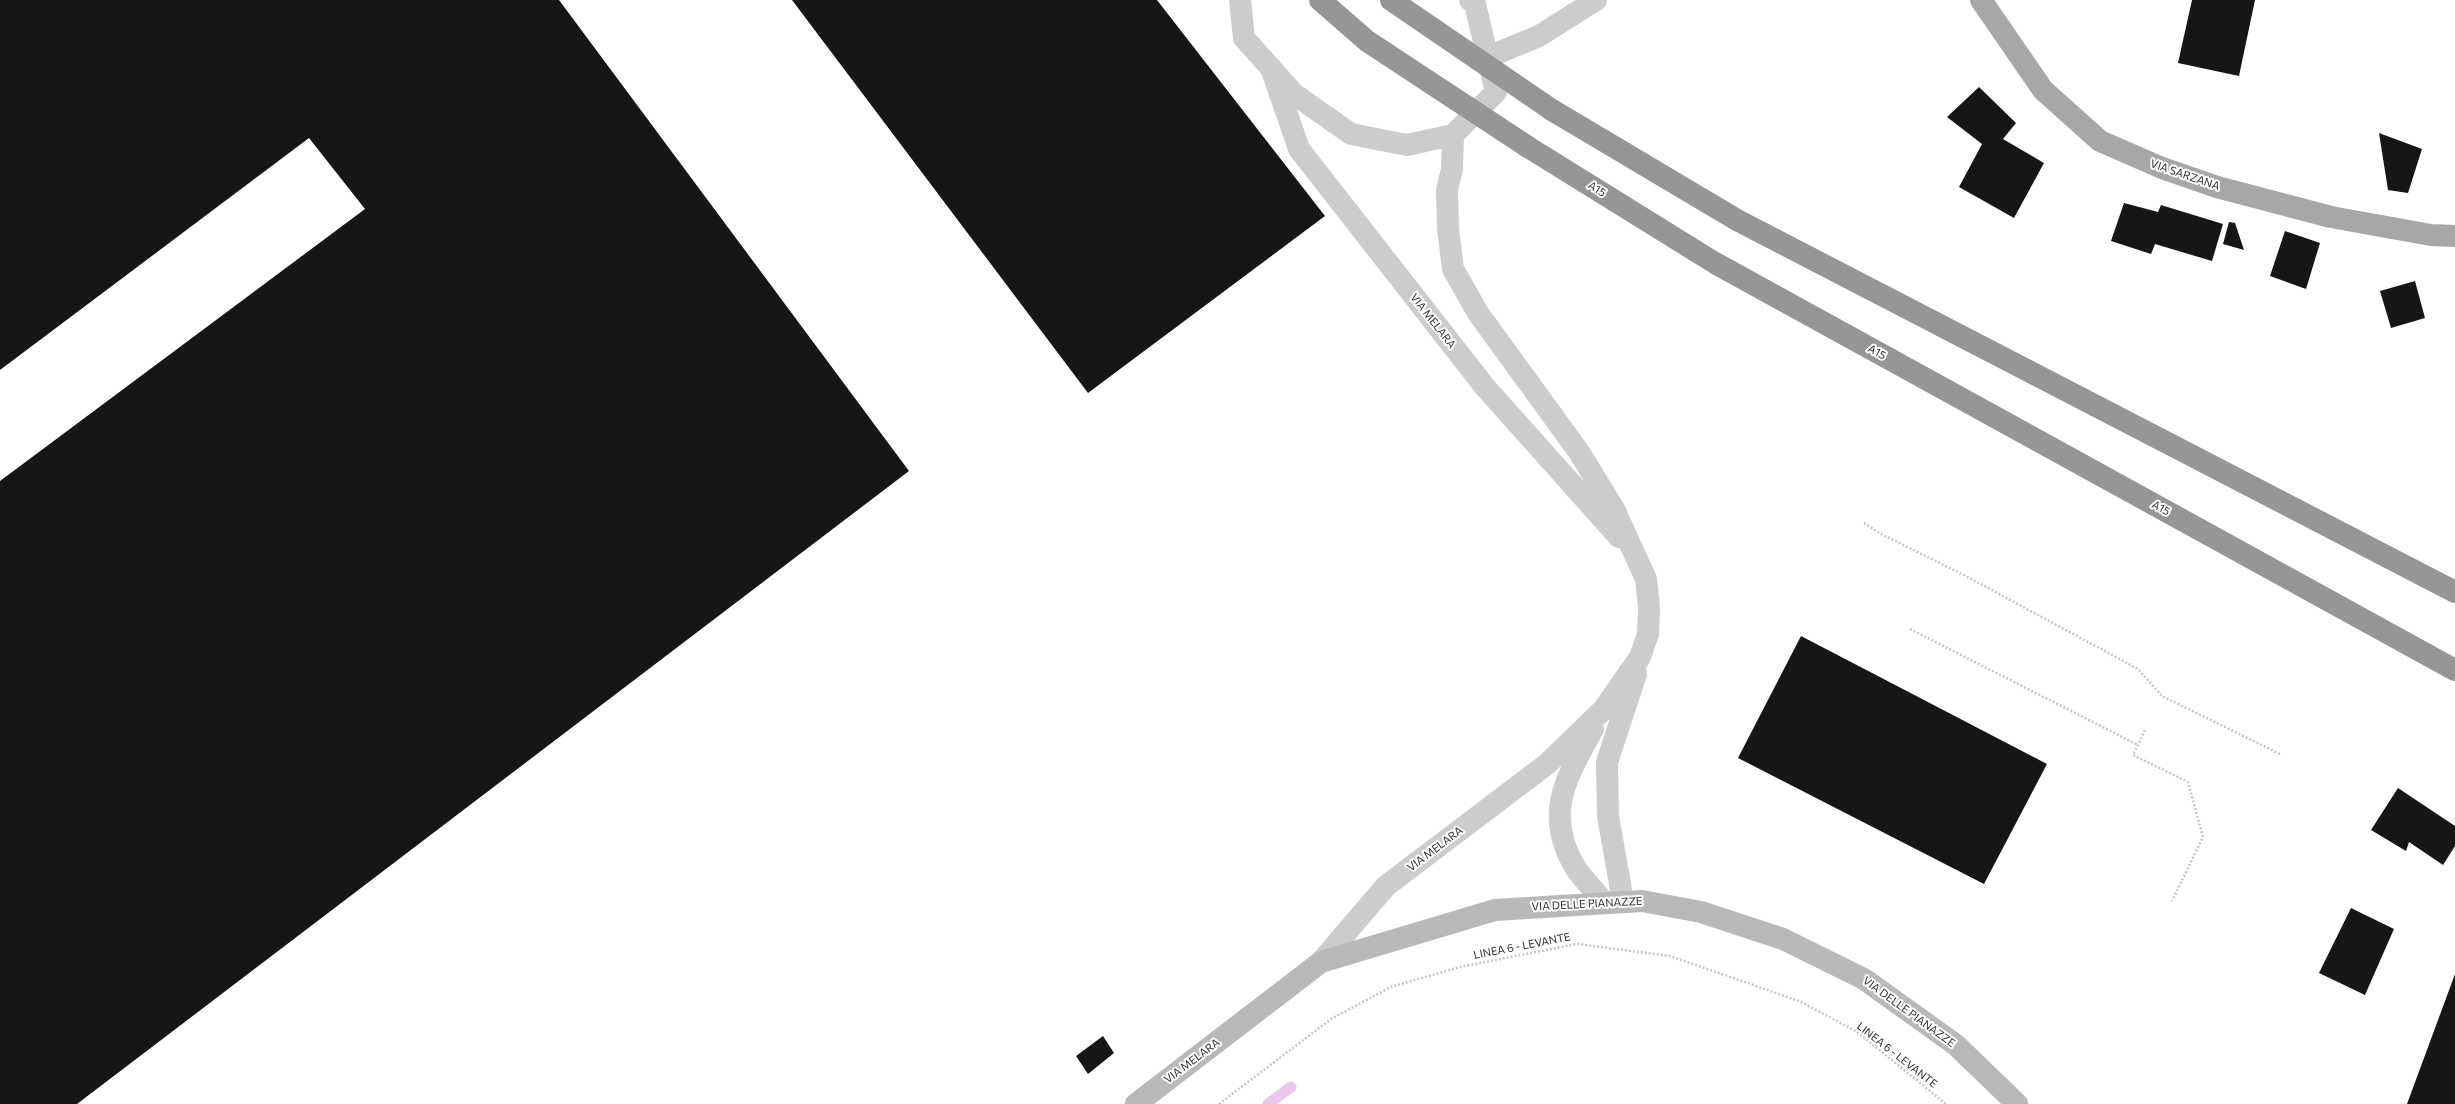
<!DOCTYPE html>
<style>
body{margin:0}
canvas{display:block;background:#fff}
</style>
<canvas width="2455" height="1104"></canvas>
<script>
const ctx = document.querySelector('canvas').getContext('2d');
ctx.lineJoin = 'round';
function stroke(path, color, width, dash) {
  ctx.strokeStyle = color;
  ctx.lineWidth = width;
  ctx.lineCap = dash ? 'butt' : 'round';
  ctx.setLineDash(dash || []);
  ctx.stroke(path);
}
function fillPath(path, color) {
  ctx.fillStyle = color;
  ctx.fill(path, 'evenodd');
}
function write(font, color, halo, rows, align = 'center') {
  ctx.font = font + ' Commissioner,sans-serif';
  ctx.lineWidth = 4;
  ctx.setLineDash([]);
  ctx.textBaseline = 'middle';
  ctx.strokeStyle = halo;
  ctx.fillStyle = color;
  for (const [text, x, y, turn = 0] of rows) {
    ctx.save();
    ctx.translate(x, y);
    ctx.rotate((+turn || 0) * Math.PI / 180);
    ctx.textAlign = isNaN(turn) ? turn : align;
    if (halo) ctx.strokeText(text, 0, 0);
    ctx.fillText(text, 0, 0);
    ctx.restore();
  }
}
const stream = new Path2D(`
 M 1268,1104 L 1291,1087`);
const building = new Path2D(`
 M 0,0 L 559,0 L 909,471 L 77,1104 L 0,1104 L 0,481 L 365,209 L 309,138 L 0,370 Z
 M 792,0 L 1157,0 L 1325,216 L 1088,393 Z
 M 2192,0 L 2255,0 L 2239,76 L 2178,63 Z
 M 1979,87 L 2016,123 L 2003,139 L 2044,163 L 2014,218 L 1959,187 L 1982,144 L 1947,117 Z
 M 2379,133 L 2422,149 L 2408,193 L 2388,190 Z
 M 2124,203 L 2158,212 L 2161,205 L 2223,224 L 2212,261 L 2155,244 L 2151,254 L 2111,241 Z
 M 2229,222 L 2235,223 L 2244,250 L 2223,244 Z
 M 2285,231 L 2320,243 L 2306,289 L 2270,276 Z
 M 2415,281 L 2425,318 L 2391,328 L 2380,291 Z
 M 1801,636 L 2047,764 L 1984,884 L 1738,758 Z
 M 2398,788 L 2455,826 L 2455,846 L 2443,865 L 2409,842 L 2406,851 L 2371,830 Z
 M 2351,908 L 2394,929 L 2365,995 L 2319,973 Z
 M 2455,974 L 2455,1104 L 2407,1104 Z
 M 1103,1036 L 1114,1053 L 1088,1074 L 1076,1056 Z`);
const path = new Path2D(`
 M 1864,523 L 1881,534 L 1964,575 L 2138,669 L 2162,696 L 2280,754
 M 1910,629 L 2138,745
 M 2145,730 L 2133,755 L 2188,782 L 2203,837 L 2172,901
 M 1219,1104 L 1331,1019 L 1391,987 L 1460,967 L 1577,944 L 1670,956 L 1799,1001 L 1856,1031 L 1946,1104`);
const street = new Path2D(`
 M 1240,0 L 1244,38 L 1294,94 L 1351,134 L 1407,145 L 1453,135 L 1496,92 L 1475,4 L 1470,0
 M 1488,57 L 1539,36 L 1596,0
 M 1271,68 L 1299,149 L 1485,387 L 1619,537
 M 1593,729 C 1566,778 1543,814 1576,869 C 1584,880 1595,891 1604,902
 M 1623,901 L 1608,816 L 1607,762 L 1636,674
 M 1321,962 L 1386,886 L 1547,764 L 1603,710 L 1640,657 L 1648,634 L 1649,608 L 1646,579 L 1614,509 L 1579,452 L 1478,313 L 1453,269 L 1448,229 L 1447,190 L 1452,169 L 1453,135`);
const secondary = new Path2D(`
 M 1136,1104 L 1321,962 L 1495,910 L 1642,901 L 1701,912 L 1783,939 L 1864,979 L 1956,1045 L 2017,1104`);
const primary = new Path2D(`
 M 1981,0 L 2043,90 L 2100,141 L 2162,168 L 2217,187 L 2331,217 L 2431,235 L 2455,236`);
const highway = new Path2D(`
 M 1552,110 L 1737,220 L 2455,592
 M 1528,147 L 1715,263 L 2455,670`);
const highwayBridge = new Path2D(`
 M 1320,0 L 1367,41 L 1528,147
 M 1391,0 L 1552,110`);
const streetNames = [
 ["VIA SARZANA",2185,175,19],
 ["A15",1597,189,32],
 ["VIA MELARA",1433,321,52],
 ["A15",1877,352,29],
 ["A15",2161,508,29],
 ["VIA MELARA",1435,849,-37],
 ["VIA DELLE PIANAZZE",1587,904,-3],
 ["LINEA 6 - LEVANTE",1522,946,-11],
 ["VIA DELLE PIANAZZE",1909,1012,36],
 ["LINEA 6 - LEVANTE",1897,1055,38],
 ["VIA MELARA",1192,1061,-37]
];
stroke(stream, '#ecc7ed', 11);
fillPath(building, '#161616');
stroke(path, '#c6c6c6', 2.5, [2, 2]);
stroke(street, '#ccc', 22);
stroke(secondary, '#b9b9b9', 22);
stroke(primary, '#a7a7a7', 22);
stroke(highway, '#969696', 22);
stroke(highwayBridge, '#969696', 22);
write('11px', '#2f2f2f', '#fff', streetNames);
</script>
